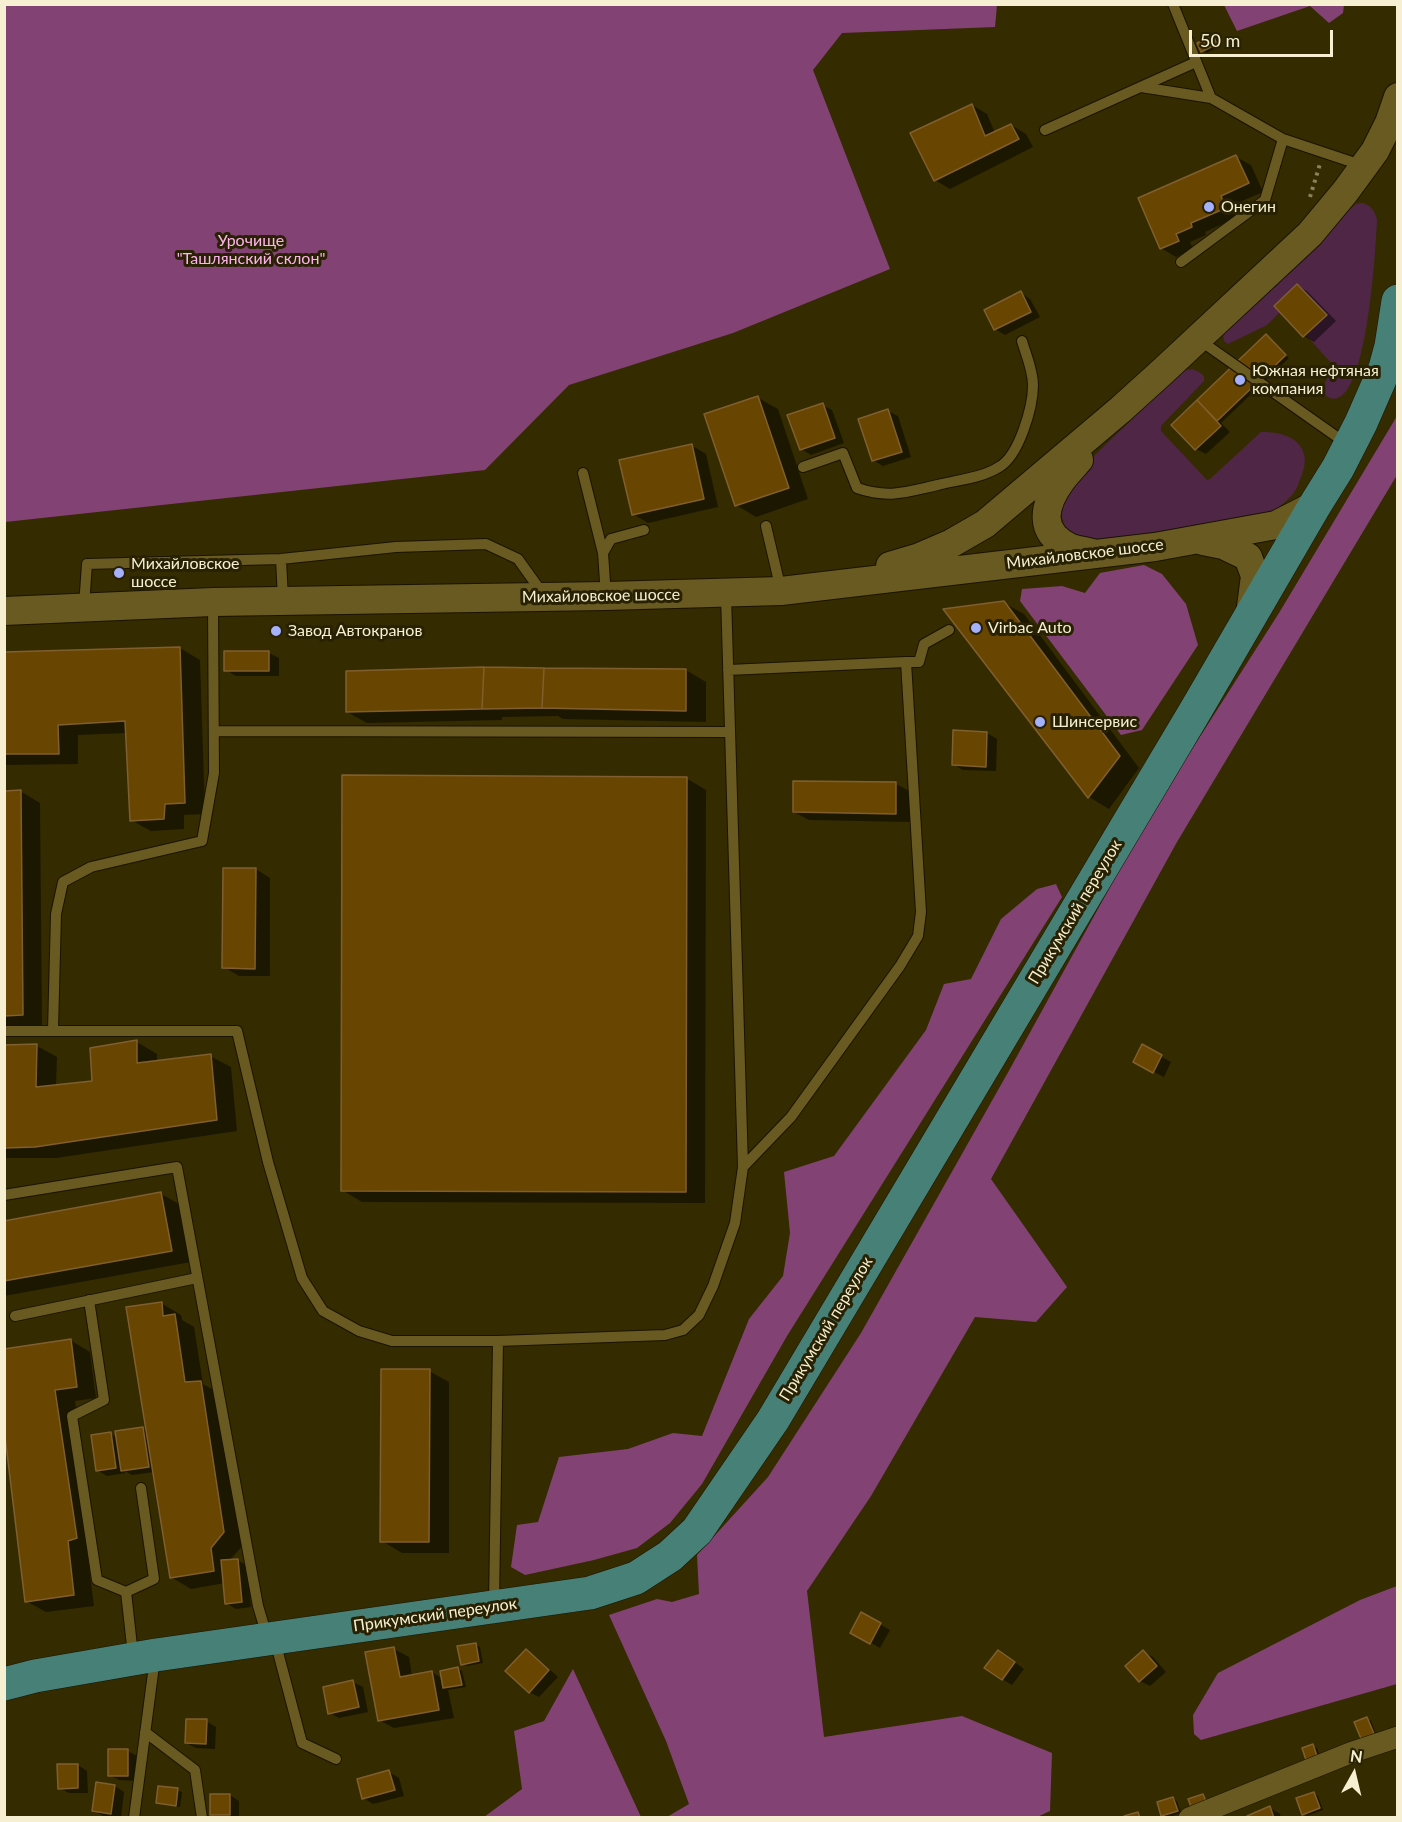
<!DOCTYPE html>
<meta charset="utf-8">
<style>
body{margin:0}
#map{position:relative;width:1402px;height:1822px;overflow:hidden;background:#352b00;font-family:Lato,sans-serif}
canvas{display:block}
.frame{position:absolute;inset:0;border:6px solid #f6efd1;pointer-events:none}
.north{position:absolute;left:1324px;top:1744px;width:60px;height:60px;-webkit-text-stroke:4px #282103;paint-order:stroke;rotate:8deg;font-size:16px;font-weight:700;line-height:24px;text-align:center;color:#f6efd1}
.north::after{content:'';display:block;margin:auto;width:21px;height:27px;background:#f6efd1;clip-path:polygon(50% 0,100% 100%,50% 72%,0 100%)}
.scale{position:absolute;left:1189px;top:30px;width:144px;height:27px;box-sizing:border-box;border:3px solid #f6efd1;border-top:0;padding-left:8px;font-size:18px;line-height:21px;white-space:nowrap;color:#f6efd1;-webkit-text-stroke:4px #282103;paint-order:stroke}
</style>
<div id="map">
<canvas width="1402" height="1822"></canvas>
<div class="frame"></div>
<div class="north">N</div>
<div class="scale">50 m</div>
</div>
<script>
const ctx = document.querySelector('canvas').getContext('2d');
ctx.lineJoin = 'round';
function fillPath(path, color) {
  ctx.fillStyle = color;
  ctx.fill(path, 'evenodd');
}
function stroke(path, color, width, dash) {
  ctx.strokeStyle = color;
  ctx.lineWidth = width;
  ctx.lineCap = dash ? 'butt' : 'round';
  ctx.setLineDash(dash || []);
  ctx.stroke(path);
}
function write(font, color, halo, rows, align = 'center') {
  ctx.font = font + ' Lato,sans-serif';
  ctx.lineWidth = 6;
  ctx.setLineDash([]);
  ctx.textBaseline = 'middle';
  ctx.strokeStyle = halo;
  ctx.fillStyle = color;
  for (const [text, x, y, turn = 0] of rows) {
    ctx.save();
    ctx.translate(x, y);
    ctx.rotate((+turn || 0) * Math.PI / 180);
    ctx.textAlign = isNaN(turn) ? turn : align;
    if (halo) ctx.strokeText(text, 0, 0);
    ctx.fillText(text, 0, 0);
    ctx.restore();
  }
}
const green = new Path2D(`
 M 1363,203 C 1371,206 1375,211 1377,220 C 1376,239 1367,437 1321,392 L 1332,368 L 1332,364 L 1306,335 L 1327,315 L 1297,284 L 1274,306 L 1280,312 L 1267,325 L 1228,344 L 1224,341 L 1223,334 L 1341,217 L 1356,204 Z
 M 1192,369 L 1199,372 L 1204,376 L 1204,381 L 1161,426 L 1161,431 L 1207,480 L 1210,479 L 1261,432 C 1289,431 1315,445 1301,477 C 1299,482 1297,489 1293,494 C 1282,506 1269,515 1255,523 L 1099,542 L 1070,534 L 1064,524 L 1060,510 L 1067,482 L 1182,371 Z`);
const forest = new Path2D(`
 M 4,5 L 5,4 L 997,5 L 995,27 L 842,33 L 813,70 L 890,269 L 733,333 L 569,385 L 485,470 L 5,522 Z
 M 1224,5 L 1344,5 L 1343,13 L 1329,23 L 1310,6 L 1237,31 Z
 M 1397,416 L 1397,475 L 1177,842 L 991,1179 L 1067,1287 L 1036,1322 L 975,1317 L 871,1496 L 807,1591 L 824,1737 L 962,1716 L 1052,1753 L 1050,1811 L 1035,1818 L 667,1817 L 689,1804 L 666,1741 L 609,1615 L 657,1599 L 672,1602 L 699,1594 L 697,1555 L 768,1477 L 861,1333 L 1011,1067 L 1148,818 L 1279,613 Z
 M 1144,565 L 1162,574 L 1186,604 L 1198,645 L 1142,730 L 1121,735 L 1020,601 L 1022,589 L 1062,586 L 1085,593 L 1100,573 Z
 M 1056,884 L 1062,897 L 787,1336 L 702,1484 L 670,1523 L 637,1548 L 594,1560 L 525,1575 L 511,1567 L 517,1525 L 538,1522 L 559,1457 L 628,1449 L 673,1433 L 702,1436 L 749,1319 L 783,1276 L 790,1233 L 784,1172 L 834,1156 L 926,1030 L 944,984 L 971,979 L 1001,919 L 1037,889 Z
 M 1397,1586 L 1397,1684 L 1201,1740 L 1194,1734 L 1193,1715 L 1218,1673 L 1360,1600 Z
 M 573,1669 L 641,1817 L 484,1817 L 522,1789 L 514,1731 L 544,1721 Z`);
const shadow = new Path2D(`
 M 1213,37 L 1217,39 L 1221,46 L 1207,53 L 1203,51 Z
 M 972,105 L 987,114 L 995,133 L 1011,125 L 1026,134 L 1033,147 L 950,189 L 935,180 Z
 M 1236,157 L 1251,165 L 1263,192 L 1235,204 L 1240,216 L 1205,232 L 1206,235 L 1190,242 L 1193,249 L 1176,257 L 1161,248 Z
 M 1297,286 L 1307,291 L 1336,321 L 1314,342 L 1304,336 L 1276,306 Z
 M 1021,293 L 1030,299 L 1040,317 L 1005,335 L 995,329 Z
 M 1266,336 L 1289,358 L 1221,423 L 1230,432 L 1206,454 L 1196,449 L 1173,425 Z
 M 758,398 L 778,409 L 808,499 L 756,517 L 736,505 Z
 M 822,405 L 832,410 L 844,443 L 811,455 L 801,449 Z
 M 888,411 L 898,416 L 911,457 L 883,466 L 873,460 Z
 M 691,445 L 706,454 L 718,507 L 648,523 L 633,514 Z
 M 1004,603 L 1024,614 L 1139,768 L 1109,809 L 1089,797 L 946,610 Z
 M 180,648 L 200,660 L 205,814 L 184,815 L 184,829 L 151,831 L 131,820 L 127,733 L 78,735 L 78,764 L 4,765 L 4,654 Z
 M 226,652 L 269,653 L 279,658 L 279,676 L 236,676 L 226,670 Z
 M 686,670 L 706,682 L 706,722 L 563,719 L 558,716 L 502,717 L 502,720 L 367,723 L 347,712 Z
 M 955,732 L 987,733 L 997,739 L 996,771 L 963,770 L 954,765 Z
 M 686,778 L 706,790 L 705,1203 L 362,1202 L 342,1190 Z
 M 896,784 L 911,792 L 910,822 L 809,820 L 794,812 Z
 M 20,791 L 40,803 L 42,1026 L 4,1027 L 4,792 Z
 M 256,869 L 270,878 L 270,976 L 239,976 L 224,967 Z
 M 137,1042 L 157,1054 L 157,1062 L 210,1056 L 231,1067 L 237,1131 L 56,1158 L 4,1158 L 4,1046 L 37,1046 L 57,1057 L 56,1086 L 93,1082 L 92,1049 Z
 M 1142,1046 L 1171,1062 L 1164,1077 L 1144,1067 Z
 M 161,1194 L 181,1205 L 191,1262 L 4,1296 L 4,1222 Z
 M 161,1303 L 181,1315 L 182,1320 L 194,1327 L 203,1384 L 221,1394 L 244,1544 L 229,1561 L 238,1560 L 247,1566 L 251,1607 L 236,1609 L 226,1603 L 225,1583 L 191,1589 L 171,1577 L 154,1472 L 132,1475 L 125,1471 L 125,1473 L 107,1476 L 97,1470 L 111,1434 L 118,1438 L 143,1429 L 148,1432 Z
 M 70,1340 L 90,1352 L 96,1398 L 75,1401 L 96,1549 L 87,1552 L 94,1606 L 46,1612 L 26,1601 L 4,1415 Z
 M 429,1371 L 449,1382 L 449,1553 L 402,1553 L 382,1541 Z
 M 861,1614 L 890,1630 L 880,1648 L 852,1632 Z
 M 475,1644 L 480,1647 L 483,1663 L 467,1666 L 462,1664 Z
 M 394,1649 L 409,1657 L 412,1676 L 432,1672 L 443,1679 L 458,1668 L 462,1671 L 466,1687 L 448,1690 L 454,1718 L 394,1728 L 379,1720 Z
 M 527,1651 L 536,1657 L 558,1677 L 539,1697 L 529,1692 Z
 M 1143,1652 L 1153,1657 L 1166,1672 L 1150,1686 L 1140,1681 Z
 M 1008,1657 L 1024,1669 L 1012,1685 L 1002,1679 Z
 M 353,1682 L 363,1687 L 368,1712 L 339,1718 L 330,1713 Z
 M 1367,1719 L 1371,1721 L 1378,1739 L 1363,1740 Z
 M 206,1721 L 216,1727 L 215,1749 L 196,1748 L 186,1743 Z
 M 1313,1746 L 1317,1748 L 1322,1762 L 1312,1765 Z
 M 128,1751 L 137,1756 L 137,1781 L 119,1780 L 109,1775 Z
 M 78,1765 L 87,1771 L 88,1793 L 69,1793 L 59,1788 Z
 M 389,1772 L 399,1778 L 404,1796 L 373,1804 L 363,1798 Z
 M 115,1786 L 124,1792 L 121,1818 L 103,1816 L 93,1810 Z
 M 178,1790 L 182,1792 L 180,1807 L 162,1805 L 158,1802 Z
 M 1314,1793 L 1318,1796 L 1323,1810 L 1307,1816 L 1303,1814 Z
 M 230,1795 L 239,1801 L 239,1818 L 217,1818 L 212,1814 Z
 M 1173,1798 L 1177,1801 L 1181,1813 L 1167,1818 L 1163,1815 Z
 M 1270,1808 L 1280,1814 L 1281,1818 L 1249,1818 Z`);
const building = new Path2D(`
 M 1213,35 L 1217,44 L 1201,52 L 1197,43 Z
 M 972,104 L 985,136 L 1011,124 L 1019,139 L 934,181 L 910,133 Z
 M 1236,155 L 1249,183 L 1221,196 L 1226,208 L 1191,223 L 1192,227 L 1176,234 L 1179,241 L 1160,249 L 1138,198 Z
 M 1297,284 L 1327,315 L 1303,337 L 1274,306 Z
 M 1021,291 L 1031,312 L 994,330 L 984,310 Z
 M 1266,334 L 1286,355 L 1217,421 L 1197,400 Z
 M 758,396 L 789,488 L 735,506 L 704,414 Z
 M 1197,400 L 1221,426 L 1195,450 L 1171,425 Z
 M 823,403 L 835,438 L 800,450 L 787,415 Z
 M 888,409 L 902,452 L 872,461 L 858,419 Z
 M 692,444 L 704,499 L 632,515 L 619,460 Z
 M 1004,601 L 1120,756 L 1088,798 L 943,609 Z
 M 180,647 L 185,803 L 165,804 L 164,819 L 130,821 L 125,721 L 58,725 L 59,754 L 4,754 L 4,652 Z
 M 224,651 L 269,651 L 269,671 L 224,671 Z
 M 484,667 L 544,668 L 542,708 L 482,709 Z
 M 484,667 L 482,709 L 346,712 L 346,671 Z
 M 544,668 L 686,669 L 686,711 L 542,708 Z
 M 953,730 L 987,732 L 986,767 L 952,765 Z
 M 342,775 L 687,777 L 686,1192 L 341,1191 Z
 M 793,781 L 896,782 L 896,814 L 793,812 Z
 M 21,790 L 23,1015 L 4,1016 L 4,791 Z
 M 223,868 L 256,868 L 255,969 L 222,968 Z
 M 137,1040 L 137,1063 L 211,1054 L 217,1120 L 35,1147 L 4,1148 L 4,1045 L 37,1044 L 36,1087 L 92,1081 L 90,1048 Z
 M 1142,1044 L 1162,1055 L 1153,1073 L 1133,1062 Z
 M 161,1192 L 172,1251 L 4,1281 L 4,1221 Z
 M 162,1302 L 163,1316 L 175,1314 L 185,1382 L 201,1381 L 224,1532 L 211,1548 L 214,1571 L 170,1578 L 126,1307 Z
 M 71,1339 L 77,1387 L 55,1390 L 77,1538 L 68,1541 L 74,1595 L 25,1602 L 4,1428 L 4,1349 Z
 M 381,1369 L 430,1369 L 429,1542 L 380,1542 Z
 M 143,1427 L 149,1467 L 121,1471 L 115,1431 Z
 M 111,1432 L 116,1468 L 96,1471 L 91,1435 Z
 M 238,1559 L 242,1602 L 225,1604 L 221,1560 Z
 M 861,1612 L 881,1623 L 870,1644 L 850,1633 Z
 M 476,1643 L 479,1661 L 461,1665 L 457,1646 Z
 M 394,1647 L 400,1677 L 432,1671 L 439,1710 L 378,1721 L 365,1652 Z
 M 526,1649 L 549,1670 L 529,1693 L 505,1671 Z
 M 998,1650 L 1015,1662 L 1002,1680 L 984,1668 Z
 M 1143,1650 L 1157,1666 L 1139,1682 L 1125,1666 Z
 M 458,1667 L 462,1685 L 443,1688 L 440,1671 Z
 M 353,1680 L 359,1707 L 328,1714 L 323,1687 Z
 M 1367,1717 L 1375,1736 L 1362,1741 L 1354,1722 Z
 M 186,1719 L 207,1719 L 206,1744 L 185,1743 Z
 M 1313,1744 L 1318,1759 L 1307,1763 L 1302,1748 Z
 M 108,1749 L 128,1749 L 128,1776 L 108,1776 Z
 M 57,1764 L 78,1764 L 78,1788 L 58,1789 Z
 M 389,1770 L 395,1790 L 362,1799 L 357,1779 Z
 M 96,1782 L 115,1785 L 111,1814 L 92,1811 Z
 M 158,1786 L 178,1788 L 176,1806 L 156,1803 Z
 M 1314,1792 L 1320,1808 L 1302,1815 L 1296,1798 Z
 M 210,1794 L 230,1794 L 230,1815 L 210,1815 Z
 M 1203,1794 L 1208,1806 L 1193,1812 L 1188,1799 Z
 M 1173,1797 L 1178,1811 L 1161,1816 L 1157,1802 Z
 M 1270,1806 L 1274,1818 L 1247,1818 L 1247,1816 Z
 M 1138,1812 L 1140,1818 L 1124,1818 L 1124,1816 Z`);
const path = new Path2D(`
 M 1310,197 L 1320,164`);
const service = new Path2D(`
 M 1173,4 L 1211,98 L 1283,139 L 1361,165
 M 1141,87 L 1211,98
 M 1045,130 L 1196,62
 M 1181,262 L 1265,200 L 1283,139
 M 1198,339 L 1347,444
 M 803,467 L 843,453 L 857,488 C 889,499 906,492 938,485 C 957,480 982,478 999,467 C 1019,456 1033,407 1033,385 C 1033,370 1026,355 1022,341
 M 583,473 L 603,553 L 606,596
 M 766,526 L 781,590
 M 603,553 L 611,539 L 644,530
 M 283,599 L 281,559 L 396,547 L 486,544 L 518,559 L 543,594
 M 84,606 L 87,564 L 281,559
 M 906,662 L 919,662 L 924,644 L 949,630
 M 728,670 L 906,662 L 921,912 L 918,936 L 900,966 L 791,1117 L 743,1167
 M 215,731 L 730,732
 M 53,1030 L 56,914 L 63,882 L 91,867 L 202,841 L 214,773 L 213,604
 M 4,1031 L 237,1031 L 268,1162 L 302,1278 L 323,1311 L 359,1331 L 392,1341 L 498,1341
 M 4,1195 L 177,1167 L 258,1606 L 267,1636
 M 89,1300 L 104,1400 L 72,1416 L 97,1580 L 126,1592 L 133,1655
 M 15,1316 L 197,1278
 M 126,1592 L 154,1579 L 141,1488
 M 494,1604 L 498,1341 L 665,1335 L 683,1330 L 699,1315 L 713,1286 L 735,1223 L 743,1167 L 726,595
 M 275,1641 L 302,1743 L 336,1759
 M 145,1732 L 195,1770 L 202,1818
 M 134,1818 L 155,1658`);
const minor = new Path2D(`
 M 1189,1818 L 1350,1753 L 1398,1737`);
const secondary = new Path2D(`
 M 1079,460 C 1073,467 1066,474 1061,481 C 1043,506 1038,532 1069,547 C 1076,550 1085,551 1092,553
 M 1203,541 L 1223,545 L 1248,557 L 1255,576 L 1250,614
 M 890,566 L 917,558 L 952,543 L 985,524 L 1120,410 L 1162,372 L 1310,234 L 1345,192 L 1375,151 L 1389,123 L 1398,97
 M 4,611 L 213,602 L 606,596 L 781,591 L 1155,547 L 1276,525 L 1315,505`);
const primary = new Path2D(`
 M 4,1684 L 35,1676 L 156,1655 L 590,1593 L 636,1578 L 670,1556 L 697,1531 L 773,1420 L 1197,708 L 1315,505 L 1338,468 L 1361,423 L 1385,368 L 1391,346 L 1398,301`);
const markers = [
 [1209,207,6,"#a5b1fc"],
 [1240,380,6,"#a5b1fc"],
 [119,573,6,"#a5b1fc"],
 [976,628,6,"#a5b1fc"],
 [276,631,6,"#a5b1fc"],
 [1040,722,6,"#a5b1fc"]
];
const poiNames = [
 ["Онегин",1221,207],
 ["Южная нефтяная",1252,371],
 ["компания",1252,389],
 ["Михайловское",131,564],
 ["шоссе",131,582],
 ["Virbac Auto",988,628],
 ["Завод Автокранов",288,631],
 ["Шинсервис",1052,722]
];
const parkNames = [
 ["Урочище",251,241],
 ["\"Ташлянский склон\"",251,259]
];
const streetNames = [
 ["Михайловское шоссе",1085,554,-7],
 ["Михайловское шоссе",601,596,-1],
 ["Прикумский переулок",1075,912,-59],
 ["Прикумский переулок",826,1329,-59],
 ["Прикумский переулок",435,1615,-8]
];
fillPath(green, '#4f2646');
fillPath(forest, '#834274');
fillPath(shadow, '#0007');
fillPath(building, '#684500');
stroke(building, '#805f2e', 1.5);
stroke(service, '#1a1300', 12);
stroke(minor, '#1a1300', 22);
stroke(secondary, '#1a1300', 30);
stroke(primary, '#1a1300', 34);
stroke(path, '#8a825c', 4, [3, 4.5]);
stroke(service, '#685a20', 10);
stroke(minor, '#685a20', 21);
stroke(secondary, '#685a20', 28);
stroke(primary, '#478076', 33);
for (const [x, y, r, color] of markers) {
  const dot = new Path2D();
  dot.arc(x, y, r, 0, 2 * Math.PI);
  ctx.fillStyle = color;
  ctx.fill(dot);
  stroke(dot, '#282103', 2);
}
write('16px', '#f6efd1', '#282103', poiNames, 'left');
write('16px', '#ffb3ec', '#282103', parkNames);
write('16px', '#f6efd1', '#282103', streetNames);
</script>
